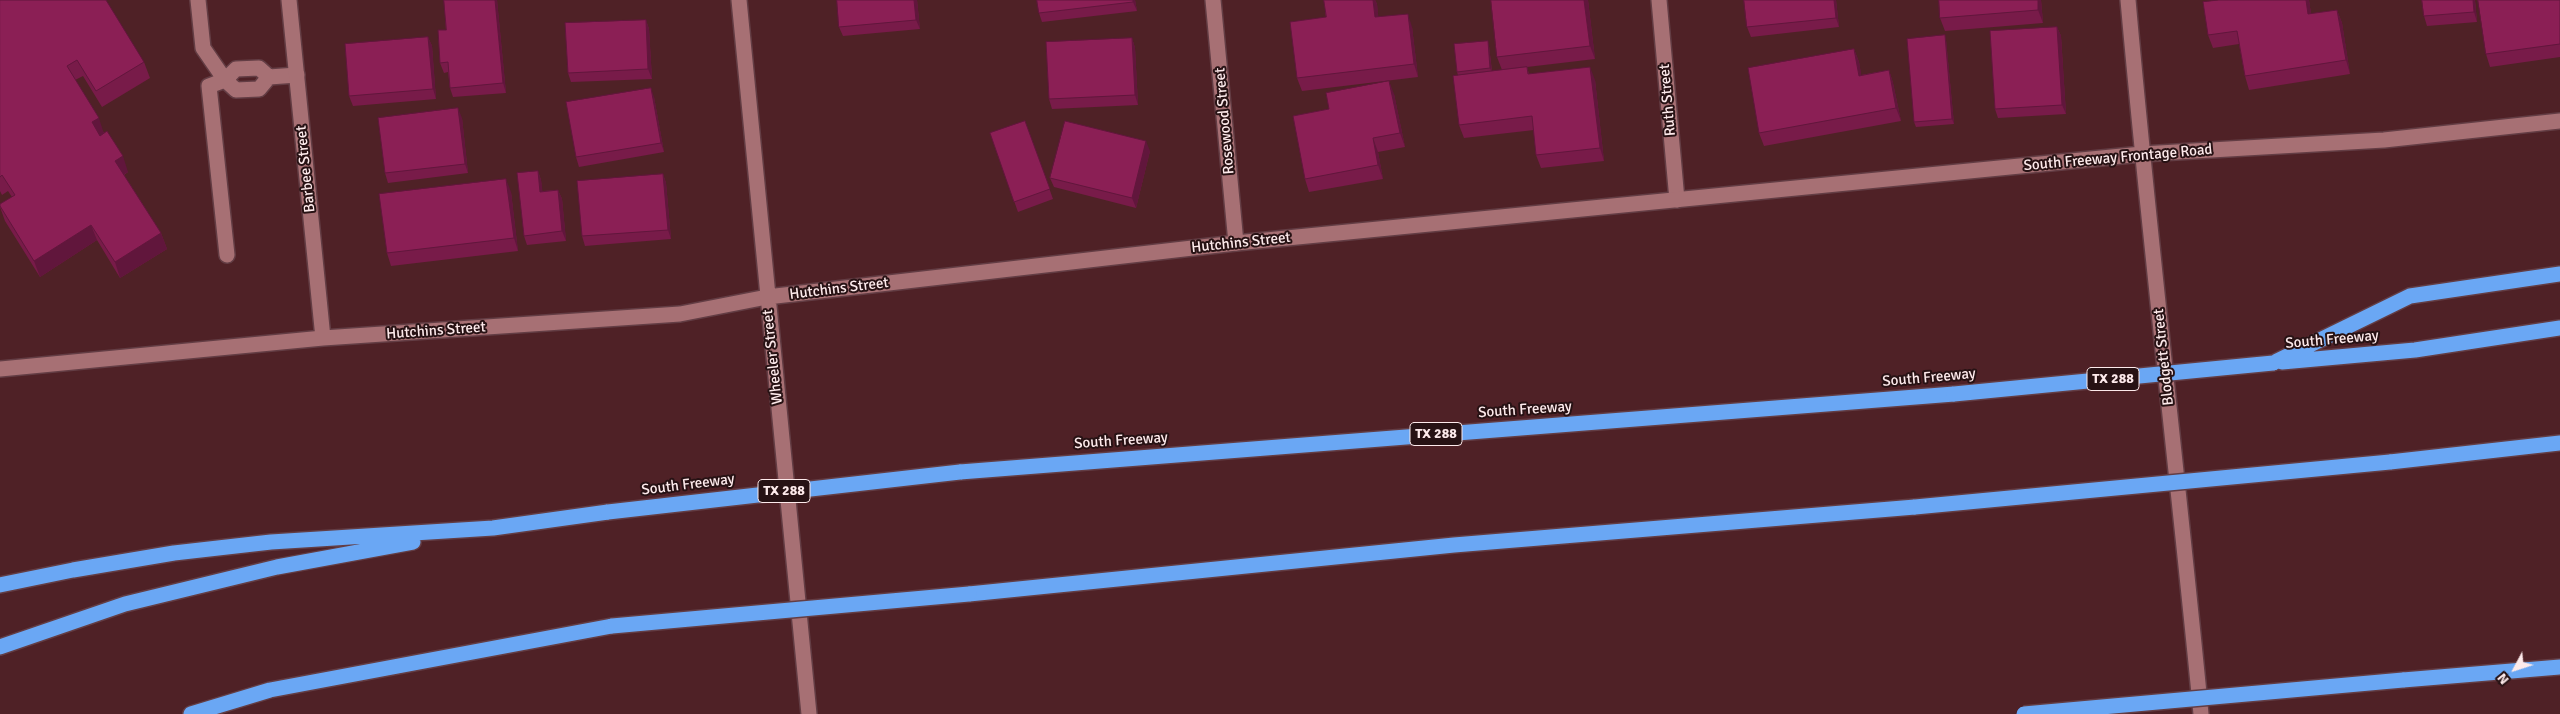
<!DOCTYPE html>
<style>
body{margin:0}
#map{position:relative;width:2560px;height:714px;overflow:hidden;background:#4f2126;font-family:Signika,sans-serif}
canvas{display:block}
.north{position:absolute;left:2490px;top:644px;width:50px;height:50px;-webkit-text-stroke:4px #271214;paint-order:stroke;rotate:230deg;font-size:14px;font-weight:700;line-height:20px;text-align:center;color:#fdeaeb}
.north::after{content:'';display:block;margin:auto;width:18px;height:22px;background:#fdeaeb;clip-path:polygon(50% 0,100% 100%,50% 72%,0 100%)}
</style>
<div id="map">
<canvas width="2560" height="714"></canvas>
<div class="north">N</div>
</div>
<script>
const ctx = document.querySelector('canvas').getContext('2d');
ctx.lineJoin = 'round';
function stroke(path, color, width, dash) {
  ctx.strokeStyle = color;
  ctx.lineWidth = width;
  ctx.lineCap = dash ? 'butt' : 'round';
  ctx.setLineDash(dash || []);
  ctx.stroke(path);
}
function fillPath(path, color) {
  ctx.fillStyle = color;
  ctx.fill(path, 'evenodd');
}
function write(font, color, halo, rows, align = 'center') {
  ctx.font = font + ' Signika,sans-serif';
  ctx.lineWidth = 4;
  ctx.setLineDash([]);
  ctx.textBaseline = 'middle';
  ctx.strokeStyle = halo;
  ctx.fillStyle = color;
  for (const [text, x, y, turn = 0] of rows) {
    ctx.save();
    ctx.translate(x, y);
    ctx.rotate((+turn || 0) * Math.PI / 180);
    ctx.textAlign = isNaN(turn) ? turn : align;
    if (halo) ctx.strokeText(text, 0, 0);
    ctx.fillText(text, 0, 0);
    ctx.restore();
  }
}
const lane = new Path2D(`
 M 198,0 L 203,48 L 225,80 L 209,86 L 227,255
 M 269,77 L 259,89 L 236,90 L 225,80 L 236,69 L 259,68 L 269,77 L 297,75`);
const street = new Path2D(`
 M 289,0 L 323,338
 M 1213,0 L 1236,243
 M 1659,0 L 1677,200
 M 0,369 L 323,338 L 680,314 L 767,297`);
const secondary = new Path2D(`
 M 739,0 L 809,714
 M 2128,0 C 2149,238 2178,476 2201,714
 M 767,297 L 1236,243 L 2142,154 L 2384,140 L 2560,121`);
const highway = new Path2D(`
 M 2282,362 L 2415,350 L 2560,328
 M 2273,363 L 2410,296 L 2560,274
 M 2390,462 L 2560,443
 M 960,472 L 1954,394
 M 0,585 L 73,570 L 174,553 L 271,542 L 493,528 L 608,512
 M 969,594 L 1454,545 L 1915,507
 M 0,647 L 125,604 L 277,567 L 413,542
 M 2403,680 L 2560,667
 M 191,714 L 270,690 L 612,626`);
const highwayBridge = new Path2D(`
 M 1954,394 L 2273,363
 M 1915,507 L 2390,462
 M 608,512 L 960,472
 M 612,626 L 969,594
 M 2024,714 L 2403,680`);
const wall = new Path2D(`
 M 0,0 L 144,62 L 150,78 L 102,107 L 83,76 L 75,80 L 104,133 L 128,172 L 124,175 L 161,233 L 167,249 L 120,278 L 97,240 L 40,277 L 5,221 L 0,207 L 0,204 L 12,197 L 8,191 L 2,195 L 0,191 Z
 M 497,0 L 506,93 L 453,97 L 450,88 L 448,72 L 444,73 L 440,63 L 446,30 Z
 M 837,0 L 917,0 L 920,29 L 843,36 L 839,27 Z
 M 1037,0 L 1135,0 L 1137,11 L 1042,22 L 1039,13 Z
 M 1324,0 L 1375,0 L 1377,4 L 1378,17 L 1412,27 L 1418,77 L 1302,91 L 1297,78 L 1326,17 Z
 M 1588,0 L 1595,59 L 1527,67 L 1529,74 L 1595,80 L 1604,161 L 1541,168 L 1536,155 L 1534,130 L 1464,138 L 1459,125 L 1458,75 L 1457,72 L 1489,46 L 1492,71 L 1502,70 L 1497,57 Z
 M 1836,0 L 1839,27 L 1751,37 L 1747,27 Z
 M 2041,0 L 2043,23 L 1945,31 L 1940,18 Z
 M 2219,0 L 2309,0 L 2311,14 L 2337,10 L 2342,23 L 2350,74 L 2249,90 L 2245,76 L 2239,44 L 2213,48 L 2208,35 Z
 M 2475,0 L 2477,22 L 2427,26 L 2424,16 Z
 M 2560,0 L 2560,57 L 2490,67 L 2486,54 Z
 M 646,20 L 649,29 L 652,79 L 571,82 L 568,73 Z
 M 2057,27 L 2061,36 L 2066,114 L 1998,118 L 1995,109 Z
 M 428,37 L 432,46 L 436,99 L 353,106 L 349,96 Z
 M 1132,38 L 1135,48 L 1138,105 L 1052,109 L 1049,99 Z
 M 1946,40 L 1954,124 L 1916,127 L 1914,122 Z
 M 1854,49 L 1859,62 L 1861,75 L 1889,70 L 1893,83 L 1901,121 L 1764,146 L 1759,133 Z
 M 1394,94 L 1405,147 L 1378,152 L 1383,179 L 1309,192 L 1305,179 L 1329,109 Z
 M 654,97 L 664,152 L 579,167 L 576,157 Z
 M 462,118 L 468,173 L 388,183 L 385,173 Z
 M 1025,121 L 1053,199 L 1018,212 L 990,133 Z
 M 1150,151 L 1136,208 L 1054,187 L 1050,178 Z
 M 538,171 L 541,180 L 542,191 L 558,190 L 562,199 L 566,241 L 527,245 L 524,236 Z
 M 663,174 L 666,183 L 671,239 L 585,246 L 582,236 Z
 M 511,192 L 518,251 L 391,266 L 387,253 Z`);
const shadedWall = new Path2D(`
 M 495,0 L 497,0 L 506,93 L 503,83 Z
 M 914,0 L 917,0 L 920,29 L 916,20 Z
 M 1133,0 L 1135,0 L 1137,11 L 1133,2 Z
 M 1373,0 L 1375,0 L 1377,4 L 1380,31 L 1375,17 Z
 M 1584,0 L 1588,0 L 1595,59 L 1590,46 Z
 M 1834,0 L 1836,0 L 1839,27 L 1836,18 Z
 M 2038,0 L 2041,0 L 2043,23 L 2038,10 Z
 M 2306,0 L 2309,0 L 2313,27 L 2308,14 Z
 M 2473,0 L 2475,0 L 2477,22 L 2474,12 Z
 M 2337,10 L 2342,23 L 2350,74 L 2346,60 Z
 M 1408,14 L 1412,27 L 1418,77 L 1414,64 Z
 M 646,20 L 649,29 L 652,79 L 648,69 Z
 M 2057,27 L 2061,36 L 2066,114 L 2062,105 Z
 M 1945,35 L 1946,40 L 1954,124 L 1952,119 Z
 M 428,37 L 432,46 L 436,99 L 433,89 Z
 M 1132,38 L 1135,48 L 1138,105 L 1135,95 Z
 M 1488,41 L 1489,46 L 1492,73 L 1490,68 Z
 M 1854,49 L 1859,62 L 1864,89 L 1859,76 Z
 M 1590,67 L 1595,80 L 1604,161 L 1600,148 Z
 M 1889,70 L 1893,83 L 1901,121 L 1896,108 Z
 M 1389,81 L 1394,94 L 1405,147 L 1400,133 Z
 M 651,88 L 654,97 L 664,152 L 661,143 Z
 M 458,108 L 462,118 L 468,173 L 465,164 Z
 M 99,118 L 104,134 L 98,138 L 92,122 Z
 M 1373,138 L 1378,152 L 1383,179 L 1378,165 Z
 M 1146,141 L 1150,151 L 1136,208 L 1132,198 Z
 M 123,156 L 128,172 L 121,176 L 115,161 Z
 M 538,171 L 541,180 L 544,201 L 540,192 Z
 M 663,174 L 666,183 L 671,239 L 668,230 Z
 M 506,179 L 511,192 L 518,251 L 514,238 Z
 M 558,190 L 562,199 L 566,241 L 562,231 Z
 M 91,225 L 97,240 L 40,277 L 34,261 Z
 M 161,233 L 167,249 L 120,278 L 115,262 Z`);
const building = new Path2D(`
 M 0,0 L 106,0 L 144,62 L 96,91 L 77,60 L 67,66 L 99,118 L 92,122 L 100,136 L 107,131 L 123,156 L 115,161 L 161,233 L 115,262 L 91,225 L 34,261 L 0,206 L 0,204 L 15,195 L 2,175 L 0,177 Z
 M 444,0 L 495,0 L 503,83 L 450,88 L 448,62 L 440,63 L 438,30 L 446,30 Z
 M 837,0 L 914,0 L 916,20 L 839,27 Z
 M 1037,0 L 1133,0 L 1133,2 L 1039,13 Z
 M 1324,0 L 1373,0 L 1375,17 L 1408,14 L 1414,64 L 1297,78 L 1290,22 L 1326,17 Z
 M 1491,0 L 1584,0 L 1590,46 L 1497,57 Z
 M 1744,0 L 1834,0 L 1836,18 L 1747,27 Z
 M 1939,0 L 2038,0 L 2038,10 L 1940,18 Z
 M 2219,0 L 2306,0 L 2308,14 L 2337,10 L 2346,60 L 2245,76 L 2237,31 L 2208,35 L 2203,2 Z
 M 2422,0 L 2473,0 L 2474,12 L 2424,16 Z
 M 2478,0 L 2560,0 L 2560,44 L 2486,54 Z
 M 646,20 L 648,69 L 568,73 L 565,23 Z
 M 2057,27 L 2062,105 L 1995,109 L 1990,31 Z
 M 1945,35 L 1952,119 L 1914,122 L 1907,39 Z
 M 428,37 L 433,89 L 349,96 L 345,44 Z
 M 1132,38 L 1135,95 L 1049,99 L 1046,42 Z
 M 1488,41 L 1490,68 L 1457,72 L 1454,44 Z
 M 1854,49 L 1859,76 L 1889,70 L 1896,108 L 1759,133 L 1748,68 Z
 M 1527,67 L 1528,74 L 1590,67 L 1600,148 L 1536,155 L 1532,116 L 1459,125 L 1453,76 Z
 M 1389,81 L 1400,133 L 1373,138 L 1378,165 L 1305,179 L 1293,116 L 1329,109 L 1326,93 Z
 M 651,88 L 661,143 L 576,157 L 566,102 Z
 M 458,108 L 465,164 L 385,173 L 378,118 Z
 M 1025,121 L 1050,189 L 1014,202 L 990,133 Z
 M 1065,121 L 1146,141 L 1132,198 L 1050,178 Z
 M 538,171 L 540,192 L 558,190 L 562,231 L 524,236 L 517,173 Z
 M 663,174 L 668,230 L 582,236 L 577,181 Z
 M 506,179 L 514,238 L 387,253 L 379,194 Z`);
const shields = [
 [2113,379,52],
 [1436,434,52],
 [784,491,52]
];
const shieldNames = [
 ["TX 288",2113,379],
 ["TX 288",1436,434],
 ["TX 288",784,491]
];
const streetNames = [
 ["Ruth Street",1668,100,-95],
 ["Rosewood Street",1225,121,-95],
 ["South Freeway Frontage Road",2118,158,-5],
 ["Barbee Street",306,169,-96],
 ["Hutchins Street",1241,243,-6],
 ["Hutchins Street",839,289,-7],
 ["Hutchins Street",436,331,-4],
 ["South Freeway",2332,340,-5],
 ["Wheeler Street",773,357,-96],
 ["Blodgett Street",2164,357,-96],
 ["South Freeway",1929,378,-5],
 ["South Freeway",1525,410,-4],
 ["South Freeway",1121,441,-4],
 ["South Freeway",688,485,-7]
];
stroke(lane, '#633d44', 18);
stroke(street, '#633d44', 18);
stroke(secondary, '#633d44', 18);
stroke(highway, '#633d44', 18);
stroke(lane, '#a77074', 15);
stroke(street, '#a77074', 15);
stroke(secondary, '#a77074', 15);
stroke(highway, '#6aa7f4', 15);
stroke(highwayBridge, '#633d44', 18, []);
stroke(highwayBridge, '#6aa7f4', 15);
fillPath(wall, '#781b49');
fillPath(shadedWall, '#61163c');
fillPath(building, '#8b1f55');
stroke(building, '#61163c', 1);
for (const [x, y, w] of shields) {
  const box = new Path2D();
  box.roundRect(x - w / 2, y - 11.5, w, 23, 4);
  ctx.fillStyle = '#271214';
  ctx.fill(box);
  stroke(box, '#fdeaeb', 1);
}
write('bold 14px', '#fdeaeb', null, shieldNames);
write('15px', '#fdeaeb', '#271214', streetNames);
</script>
